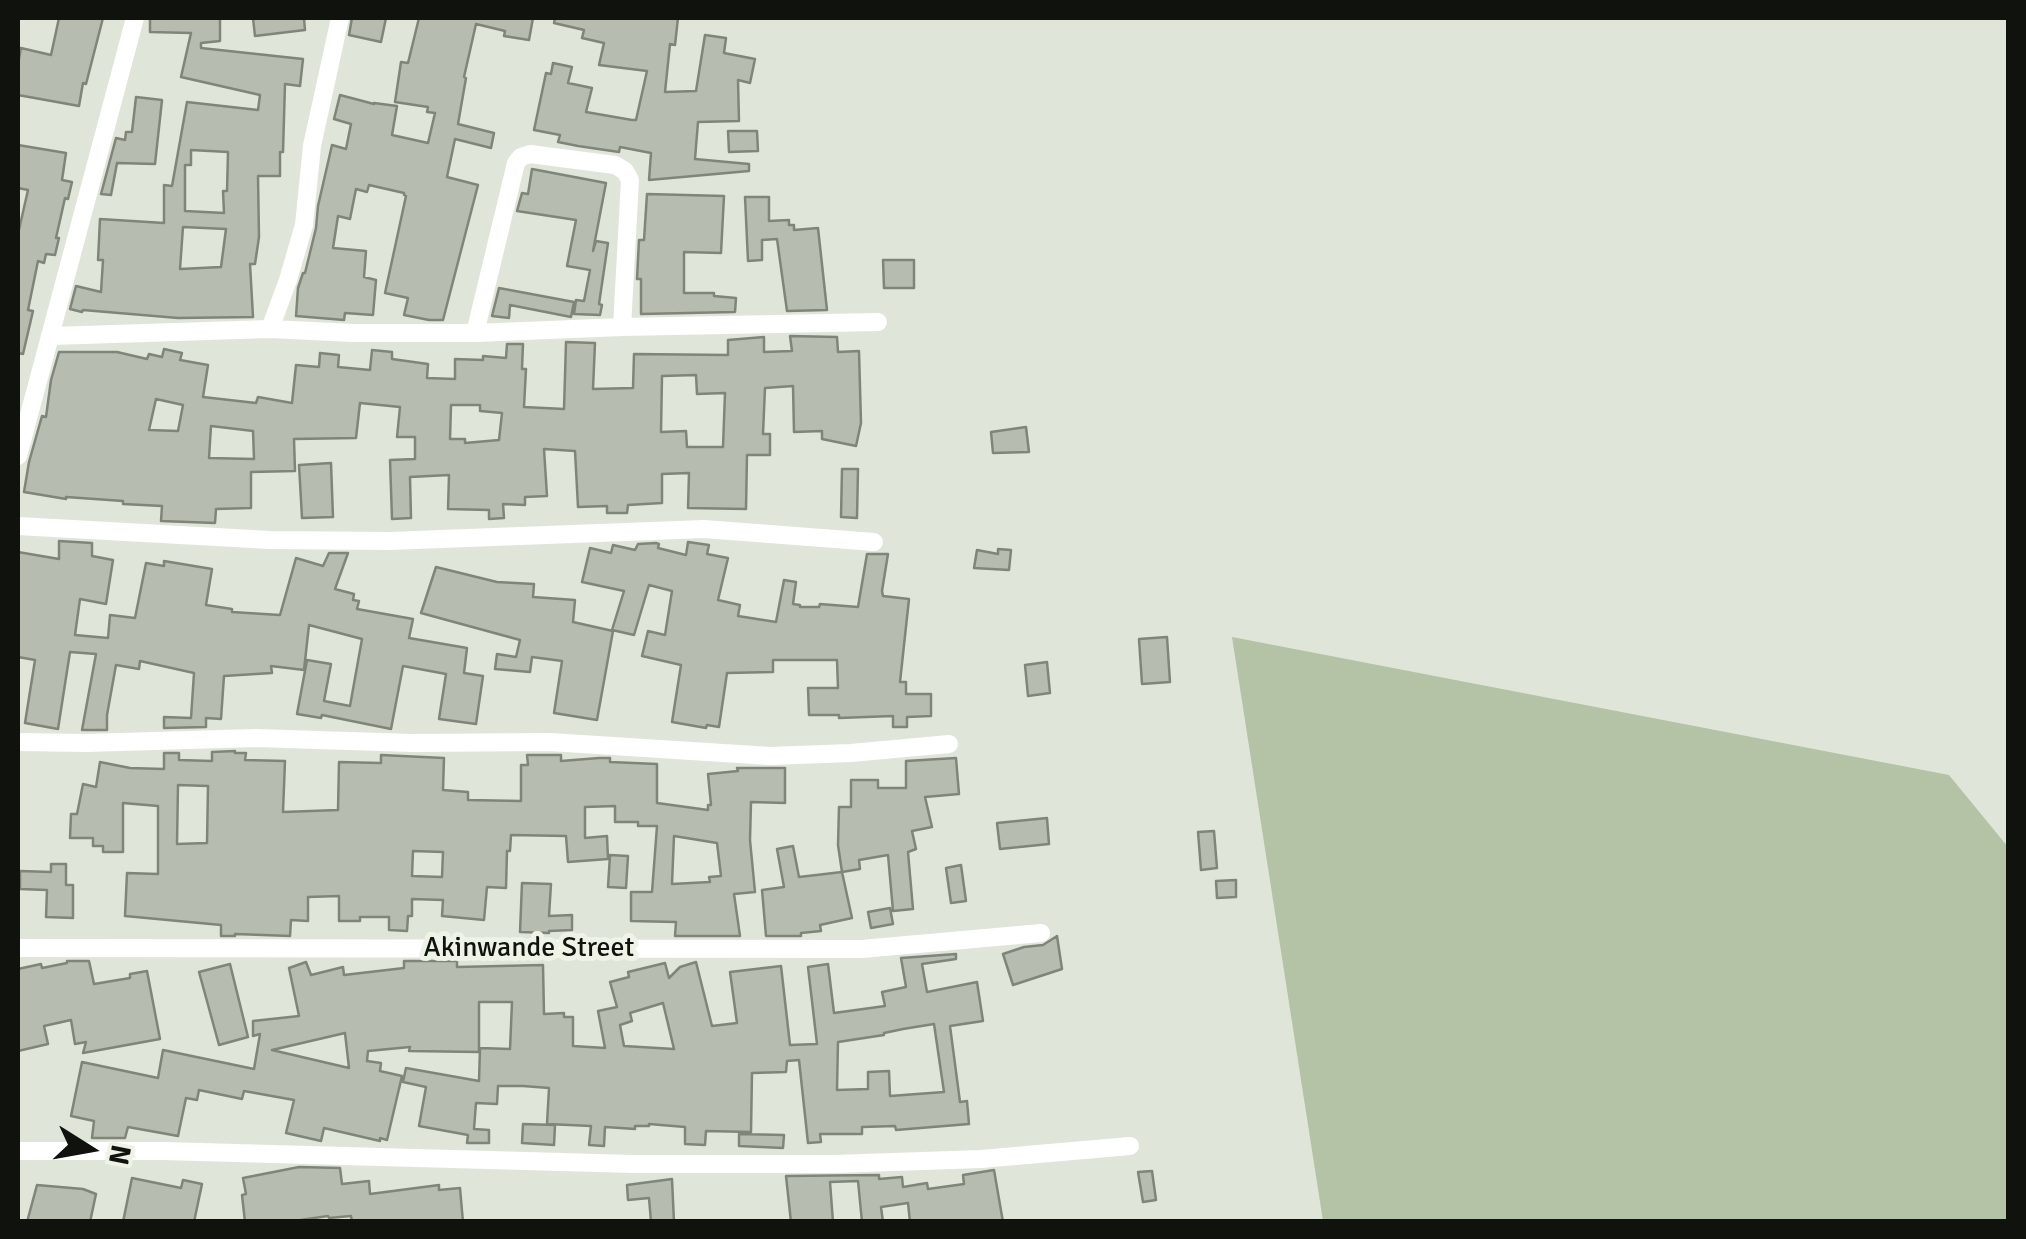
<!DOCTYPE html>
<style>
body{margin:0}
#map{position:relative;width:2026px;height:1239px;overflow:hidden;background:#dfe6d9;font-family:Signika,sans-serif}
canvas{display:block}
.frame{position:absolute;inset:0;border:20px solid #10120e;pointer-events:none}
.north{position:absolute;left:40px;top:1099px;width:100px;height:100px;-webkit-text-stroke:8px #edf3e6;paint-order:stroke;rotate:101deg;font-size:28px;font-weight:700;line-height:40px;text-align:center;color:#10120e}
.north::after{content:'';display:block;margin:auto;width:35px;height:45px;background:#10120e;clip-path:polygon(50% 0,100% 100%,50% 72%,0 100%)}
</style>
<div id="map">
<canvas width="2026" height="1239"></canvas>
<div class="frame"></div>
<div class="north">N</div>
</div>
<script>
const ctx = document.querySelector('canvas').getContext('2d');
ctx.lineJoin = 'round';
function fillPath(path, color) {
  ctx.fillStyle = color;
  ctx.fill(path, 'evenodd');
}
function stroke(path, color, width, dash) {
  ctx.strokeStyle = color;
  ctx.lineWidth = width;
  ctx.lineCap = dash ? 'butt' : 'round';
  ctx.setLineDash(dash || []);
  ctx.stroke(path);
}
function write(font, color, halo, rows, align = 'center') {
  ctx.font = font + ' Signika,sans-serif';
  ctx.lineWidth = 10;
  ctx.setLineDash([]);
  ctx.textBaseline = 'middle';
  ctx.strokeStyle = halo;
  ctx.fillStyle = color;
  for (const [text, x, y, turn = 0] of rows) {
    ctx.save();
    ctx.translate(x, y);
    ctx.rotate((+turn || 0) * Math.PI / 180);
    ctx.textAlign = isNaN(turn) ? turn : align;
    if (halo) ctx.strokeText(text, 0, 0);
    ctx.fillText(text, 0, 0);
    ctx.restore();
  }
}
const green = new Path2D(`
 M 1232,637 L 1949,775 L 2008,847 L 2008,1221 L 1323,1221 Z`);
const building = new Path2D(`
 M 59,18 L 103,18 L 86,84 L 83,83 L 79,106 L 18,95 L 18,64 L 21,48 L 51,55 Z
 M 150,18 L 220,18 L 220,41 L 201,43 L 201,48 L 303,59 L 300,86 L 285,84 L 283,152 L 280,152 L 280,176 L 258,176 L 259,237 L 255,264 L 250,264 L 253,317 L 178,318 L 83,310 L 82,312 L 70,309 L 76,286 L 101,292 L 103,260 L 98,260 L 100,219 L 164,223 L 164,185 L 172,186 L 187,102 L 258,110 L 260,95 L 181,77 L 191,33 L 150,32 ZM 191,150 L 228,152 L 227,191 L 223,191 L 224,213 L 185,211 L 185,165 L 191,165 ZM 183,227 L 226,229 L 221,267 L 180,269 Z
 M 253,18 L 304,18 L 305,30 L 255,36 Z
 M 352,18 L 386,18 L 381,42 L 349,35 Z
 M 419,18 L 533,18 L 529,40 L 504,36 L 505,31 L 476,24 L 464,77 L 466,78 L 458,124 L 494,133 L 491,148 L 455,139 L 447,177 L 478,185 L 443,320 L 429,320 L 404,315 L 408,298 L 385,293 L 406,196 L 404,195 L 404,193 L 369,185 L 367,192 L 356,189 L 350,219 L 338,216 L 333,248 L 366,251 L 364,277 L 376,280 L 373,315 L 345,313 L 344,320 L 296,316 L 298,288 L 303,273 L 305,273 L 316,228 L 318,206 L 332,145 L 346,149 L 351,124 L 334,119 L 340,95 L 374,104 L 374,103 L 397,106 L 392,135 L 428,143 L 435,113 L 427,112 L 428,107 L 395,102 L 401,62 L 408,63 Z
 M 555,18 L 678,18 L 675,45 L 670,44 L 665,92 L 696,91 L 705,35 L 726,38 L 724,53 L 755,59 L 750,83 L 738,80 L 739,121 L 698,122 L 695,159 L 749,164 L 749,171 L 649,180 L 651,153 L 620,147 L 619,152 L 578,146 L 558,142 L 560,135 L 534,130 L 546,73 L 551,74 L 553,63 L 572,67 L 568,83 L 592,88 L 586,112 L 632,120 L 636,120 L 647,71 L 599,65 L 604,43 L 582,38 L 584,30 L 554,23 Z
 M 136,97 L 162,100 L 155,164 L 117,163 L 111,195 L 101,194 L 116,138 L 125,140 L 126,132 L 132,132 Z
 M 728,131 L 757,131 L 758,151 L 729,152 Z
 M 18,145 L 66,153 L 62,180 L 72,182 L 68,199 L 65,198 L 56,238 L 59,238 L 55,255 L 46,254 L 44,263 L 38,261 L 28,310 L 33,311 L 23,354 L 18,353 L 18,234 L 28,190 L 18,188 Z
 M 532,169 L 606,183 L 593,251 L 596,241 L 608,243 L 599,304 L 602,305 L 600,315 L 574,314 L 576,300 L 584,301 L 590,270 L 567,266 L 576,220 L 517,211 L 522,193 L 528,194 Z
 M 647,194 L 724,196 L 721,253 L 684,252 L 684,293 L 714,293 L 714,296 L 736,298 L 735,312 L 641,314 L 641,279 L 637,279 L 639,240 L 644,240 Z
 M 745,197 L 769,197 L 769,221 L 789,220 L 789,225 L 794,225 L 794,230 L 818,228 L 827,310 L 787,311 L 777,239 L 762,240 L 762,260 L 748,261 Z
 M 883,260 L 914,260 L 914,288 L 884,288 Z
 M 499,288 L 574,302 L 571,317 L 510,305 L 509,318 L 492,316 Z
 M 790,336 L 837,337 L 838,352 L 859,351 L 861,423 L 856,446 L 822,439 L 822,431 L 794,432 L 793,386 L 765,388 L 763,434 L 770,434 L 770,455 L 747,455 L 746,509 L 688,508 L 689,473 L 662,474 L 662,503 L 628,505 L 627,513 L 607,513 L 607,506 L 578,507 L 575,451 L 544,449 L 547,496 L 525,497 L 525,505 L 503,504 L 504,518 L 489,519 L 489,510 L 448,509 L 449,475 L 410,477 L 411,518 L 392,519 L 390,460 L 415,459 L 415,437 L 397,437 L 400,407 L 360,403 L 356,438 L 294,439 L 295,471 L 251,472 L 251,508 L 216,509 L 215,523 L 161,521 L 162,506 L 123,504 L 123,501 L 66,497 L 66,499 L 24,492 L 29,462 L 42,416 L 46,417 L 51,380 L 59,352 L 117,352 L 147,359 L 149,354 L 162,357 L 164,349 L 182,353 L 180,360 L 208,365 L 203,397 L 256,403 L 258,397 L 292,403 L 296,365 L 319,367 L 320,353 L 339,355 L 338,367 L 370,370 L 372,350 L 392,352 L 392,359 L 428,364 L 427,378 L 455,379 L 455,359 L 483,360 L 483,356 L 506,358 L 507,344 L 523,344 L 522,369 L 526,369 L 524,407 L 564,409 L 566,342 L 595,343 L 593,389 L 633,388 L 634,354 L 728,355 L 728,340 L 764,337 L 764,352 L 792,351 ZM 696,375 L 697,394 L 725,393 L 723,447 L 687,447 L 686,431 L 661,432 L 662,376 ZM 156,399 L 183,405 L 178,431 L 149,430 ZM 451,405 L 480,405 L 480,411 L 502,413 L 499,440 L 465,443 L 465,439 L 450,439 ZM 211,426 L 253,431 L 254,459 L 209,458 Z
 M 1026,427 L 1029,452 L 993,453 L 991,432 Z
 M 331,463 L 333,517 L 302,518 L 299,465 Z
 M 842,469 L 858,469 L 857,518 L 841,517 Z
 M 59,541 L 92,543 L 92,556 L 113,560 L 106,604 L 80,599 L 75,635 L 108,638 L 110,615 L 135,618 L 146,563 L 164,566 L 164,561 L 212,569 L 206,605 L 232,609 L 232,612 L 280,615 L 296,558 L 323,566 L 329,553 L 348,553 L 335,589 L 354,594 L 353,600 L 359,601 L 357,609 L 413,619 L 409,638 L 467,648 L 464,673 L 483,676 L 476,724 L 439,719 L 446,674 L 403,666 L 391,729 L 322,715 L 321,718 L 297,714 L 307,660 L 331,664 L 324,701 L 350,706 L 362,639 L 309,625 L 304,670 L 271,666 L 272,673 L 224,676 L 221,719 L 206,718 L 206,727 L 164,728 L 164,717 L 191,718 L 194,673 L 140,661 L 139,669 L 116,665 L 107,715 L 107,730 L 82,730 L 96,654 L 70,652 L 58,729 L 25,723 L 35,660 L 18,657 L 18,552 L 59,559 Z
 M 688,542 L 709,545 L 707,554 L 728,558 L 718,600 L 740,605 L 738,616 L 776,622 L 784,580 L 796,582 L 793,604 L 800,605 L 800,607 L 819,607 L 820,604 L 858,607 L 867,554 L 888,554 L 882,591 L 883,596 L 909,599 L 900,682 L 906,682 L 906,694 L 931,694 L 931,716 L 907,717 L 907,727 L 893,727 L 893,716 L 839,718 L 839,715 L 809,715 L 808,688 L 838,688 L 837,660 L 773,660 L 773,672 L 727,673 L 719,727 L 707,725 L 706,728 L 672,722 L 681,665 L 642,656 L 648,631 L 665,635 L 672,591 L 649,585 L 634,635 L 612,630 L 624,591 L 582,582 L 590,548 L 611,553 L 613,545 L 635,550 L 638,544 L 656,543 L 659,544 L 658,548 L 686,555 Z
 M 998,549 L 1011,550 L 1009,570 L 974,568 L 977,550 L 998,554 Z
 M 436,567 L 497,582 L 534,584 L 533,597 L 575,600 L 573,622 L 613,631 L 597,720 L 554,713 L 562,661 L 532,657 L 530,672 L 495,669 L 497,654 L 516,657 L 520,640 L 421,613 Z
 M 1167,637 L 1170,682 L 1142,684 L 1139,639 Z
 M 1047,662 L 1050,693 L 1028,696 L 1025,665 Z
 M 235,751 L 235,753 L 246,753 L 245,760 L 285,761 L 283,812 L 338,810 L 339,762 L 381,763 L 381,755 L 444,758 L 443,790 L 468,792 L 468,800 L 521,801 L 521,765 L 528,765 L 527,755 L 561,755 L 561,761 L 599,758 L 610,758 L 610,762 L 657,764 L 657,803 L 708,810 L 708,805 L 711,805 L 708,774 L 738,771 L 737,768 L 785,768 L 785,803 L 751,802 L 750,840 L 755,892 L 734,894 L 740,936 L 675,936 L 676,922 L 631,921 L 631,892 L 652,892 L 657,826 L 638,826 L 638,822 L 615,822 L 615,806 L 585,807 L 585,838 L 607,836 L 608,859 L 568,862 L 566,836 L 511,835 L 510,851 L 507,851 L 506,888 L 487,887 L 484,920 L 442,916 L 443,900 L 412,899 L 412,916 L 408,916 L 407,931 L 389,930 L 389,917 L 360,917 L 360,921 L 339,921 L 339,896 L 308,897 L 308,921 L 291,920 L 290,936 L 235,934 L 235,936 L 221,936 L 221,925 L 125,916 L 127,873 L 158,874 L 158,806 L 123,803 L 123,852 L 103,852 L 103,846 L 93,846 L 93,838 L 70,838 L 71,814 L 77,814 L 83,784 L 96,787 L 100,762 L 130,768 L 164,769 L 164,753 L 179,753 L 179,760 L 212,761 L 212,752 ZM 178,785 L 208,786 L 207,843 L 177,844 ZM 674,836 L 717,843 L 721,876 L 709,877 L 710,882 L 672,884 ZM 413,851 L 443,852 L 442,877 L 412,876 Z
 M 956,758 L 959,794 L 925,797 L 932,827 L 912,831 L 916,849 L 908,852 L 913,909 L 893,911 L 888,855 L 859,860 L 860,869 L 842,872 L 852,918 L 820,925 L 821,931 L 801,933 L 801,936 L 766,936 L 762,890 L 784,887 L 777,849 L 793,846 L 799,877 L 842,872 L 838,845 L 839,807 L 851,807 L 851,780 L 878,780 L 878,788 L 906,788 L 906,761 Z
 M 1047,818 L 1049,844 L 1000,849 L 997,823 Z
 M 1214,831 L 1217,868 L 1201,870 L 1198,832 Z
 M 610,855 L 628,856 L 626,888 L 608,887 Z
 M 51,864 L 66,864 L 66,885 L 73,885 L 73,918 L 46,917 L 47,890 L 20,889 L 20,871 L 51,872 Z
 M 961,865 L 966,901 L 951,903 L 946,868 Z
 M 1236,880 L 1236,897 L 1217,898 L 1216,881 Z
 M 522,883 L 551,884 L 549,916 L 572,915 L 572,930 L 549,931 L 549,933 L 520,932 Z
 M 890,908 L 893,924 L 871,928 L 868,912 Z
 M 1057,936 L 1062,969 L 1013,985 L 1003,954 L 1024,947 L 1043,945 Z
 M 956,954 L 956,959 L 922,964 L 927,992 L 977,982 L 983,1021 L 950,1026 L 960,1102 L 967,1101 L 969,1124 L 896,1130 L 895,1126 L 862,1127 L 862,1134 L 820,1134 L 821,1142 L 808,1143 L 799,1060 L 787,1061 L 786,1072 L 752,1073 L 751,1132 L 706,1131 L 705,1145 L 685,1144 L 685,1127 L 649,1124 L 649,1126 L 635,1126 L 635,1129 L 605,1127 L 604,1146 L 589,1145 L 591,1126 L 547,1124 L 549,1088 L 523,1086 L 498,1086 L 497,1104 L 476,1103 L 474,1129 L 489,1130 L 489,1143 L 467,1143 L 468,1135 L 419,1126 L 426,1087 L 403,1082 L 406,1068 L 479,1081 L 480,1048 L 510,1049 L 512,1002 L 479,1002 L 479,1052 L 409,1051 L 410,1047 L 368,1051 L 367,1061 L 381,1063 L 380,1071 L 402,1076 L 387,1140 L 380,1138 L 380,1141 L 324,1128 L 321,1141 L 286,1133 L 294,1100 L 244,1091 L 242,1099 L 199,1090 L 197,1100 L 186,1098 L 178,1136 L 128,1127 L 125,1138 L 92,1138 L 94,1121 L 71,1116 L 82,1062 L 158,1078 L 163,1050 L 254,1069 L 260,1034 L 253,1036 L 253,1021 L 299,1016 L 289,968 L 306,962 L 311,975 L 343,967 L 344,975 L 404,968 L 404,961 L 457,961 L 457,967 L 543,965 L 544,1014 L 564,1013 L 564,1017 L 573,1017 L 573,1046 L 605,1048 L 598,1011 L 617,1007 L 610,982 L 629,977 L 628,972 L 665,963 L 669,978 L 680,967 L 696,962 L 712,1026 L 737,1023 L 730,972 L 781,966 L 790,1045 L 817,1044 L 808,967 L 828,964 L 834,1013 L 885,1006 L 882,992 L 906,987 L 901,958 ZM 663,1003 L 674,1049 L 624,1046 L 620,1025 L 632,1021 L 630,1013 ZM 934,1024 L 944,1092 L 890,1096 L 889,1071 L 868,1072 L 868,1089 L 837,1090 L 838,1042 L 884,1035 L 884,1033 L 903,1029 ZM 345,1033 L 349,1068 L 272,1050 Z
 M 67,961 L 89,961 L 94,984 L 130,978 L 130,974 L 147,971 L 160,1039 L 83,1053 L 86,1042 L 75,1044 L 71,1020 L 44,1026 L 48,1044 L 18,1051 L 18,969 L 41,964 L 42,968 L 67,963 Z
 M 230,964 L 248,1037 L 219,1045 L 199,972 Z
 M 523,1124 L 555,1125 L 554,1145 L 522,1143 Z
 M 739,1134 L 784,1135 L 783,1148 L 739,1146 Z
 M 299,1167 L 340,1168 L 342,1184 L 369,1181 L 370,1194 L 439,1185 L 439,1190 L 460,1188 L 463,1222 L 352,1222 L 351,1216 L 329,1218 L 328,1216 L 287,1222 L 245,1222 L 242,1195 L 246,1194 L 243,1178 Z
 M 994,1170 L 1003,1222 L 910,1222 L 908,1203 L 881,1207 L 883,1222 L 862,1222 L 858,1181 L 830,1182 L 833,1222 L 791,1222 L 786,1176 L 879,1175 L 879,1179 L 902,1177 L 903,1187 L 927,1183 L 928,1189 L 964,1184 L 963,1175 Z
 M 1152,1171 L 1156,1200 L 1143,1202 L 1138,1172 Z
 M 132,1178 L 181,1188 L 183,1180 L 202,1184 L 194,1222 L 123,1222 Z
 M 672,1179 L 674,1222 L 651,1222 L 649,1198 L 628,1200 L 627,1185 Z
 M 37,1185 L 83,1189 L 96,1194 L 90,1222 L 27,1222 Z`);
const minor = new Path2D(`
 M 270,329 L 288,280 L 304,225 L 312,146 L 340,18
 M 475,333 L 516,163 L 521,157 L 530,154 L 615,165 L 625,171 L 630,180 L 622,327
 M 51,336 L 270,329 L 353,333 L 475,333 L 622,327 L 878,322
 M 18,456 L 135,18
 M 18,526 L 270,540 L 389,541 L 704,529 L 874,542
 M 18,742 L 86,743 L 256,738 L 412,743 L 550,742 L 770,756 L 851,753 L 949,744
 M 18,948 L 862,949 L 1041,933
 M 18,1151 L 163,1151 L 634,1164 L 835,1164 L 981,1159 L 1130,1146`);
const streetNames = [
 ["Akinwande Street",529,949]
];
fillPath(green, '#b4c2a5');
fillPath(building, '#b6bcaf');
stroke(building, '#7f8579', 2.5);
stroke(minor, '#fff', 18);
write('28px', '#10120e', '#edf3e6', streetNames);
</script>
